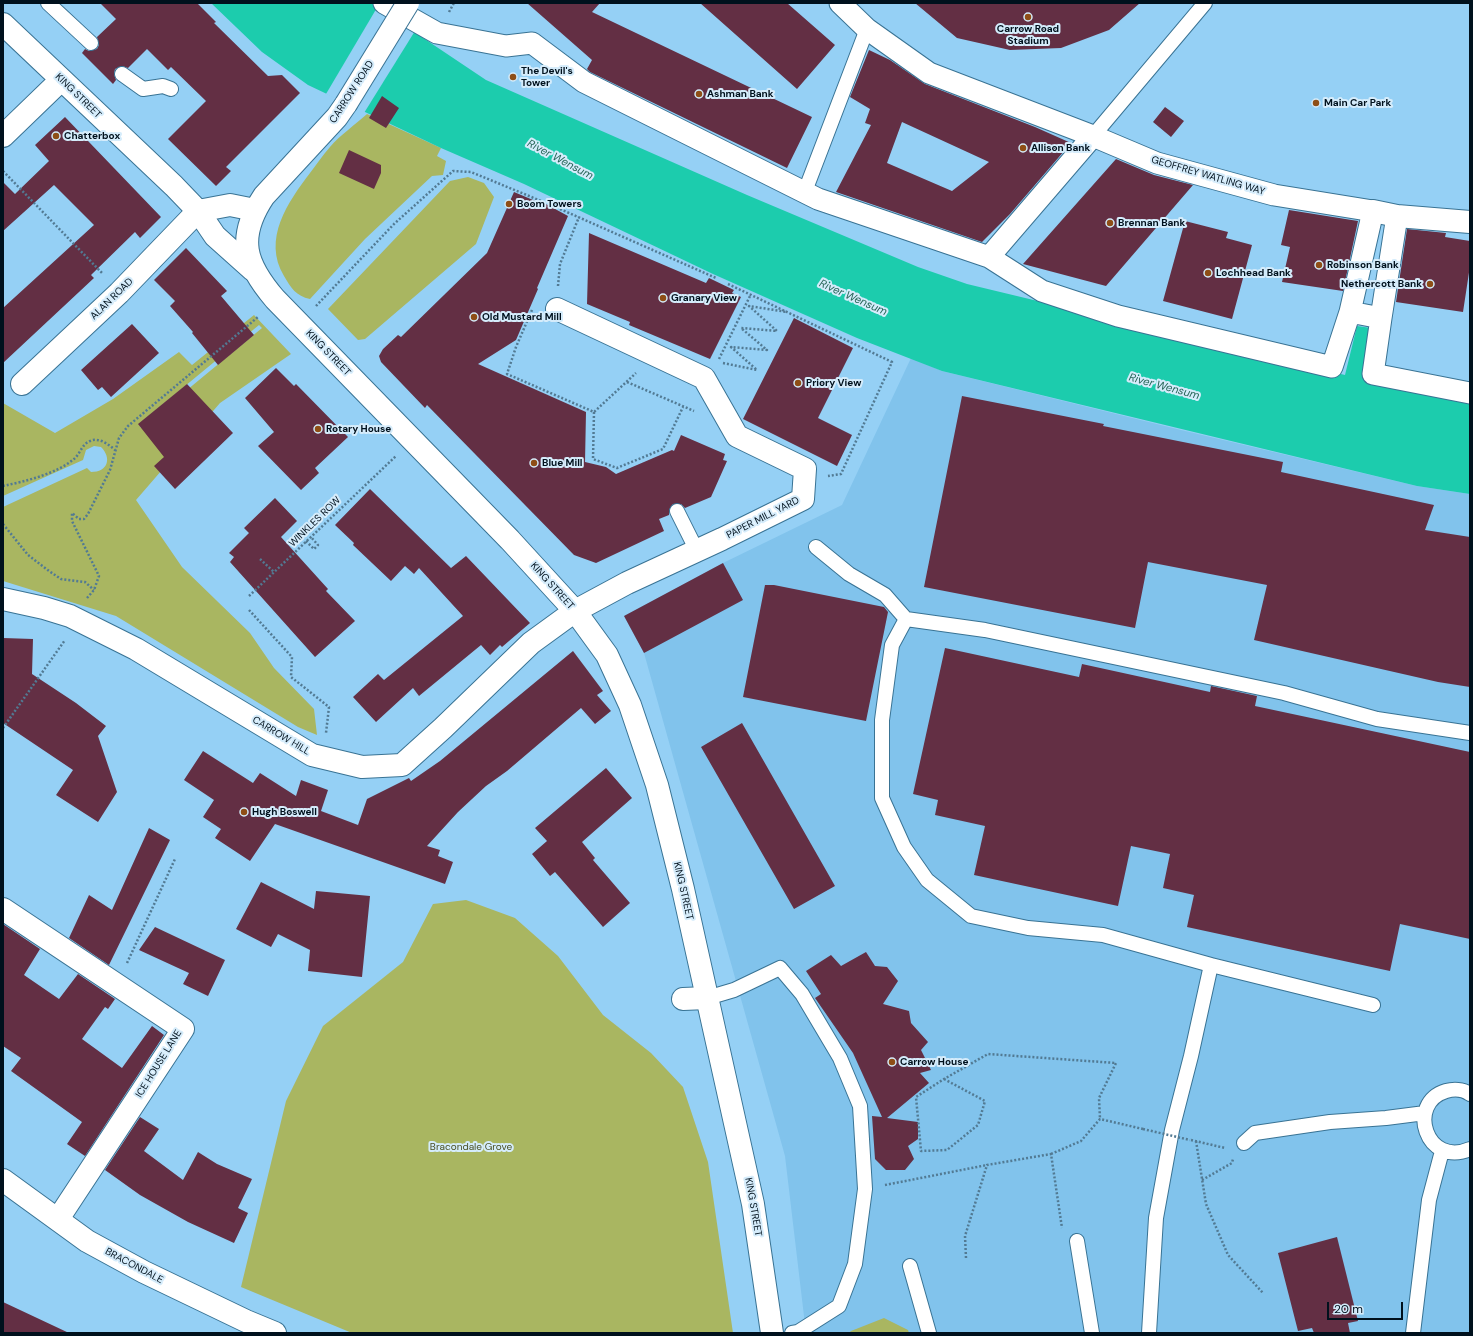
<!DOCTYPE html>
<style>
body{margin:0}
#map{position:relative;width:1473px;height:1336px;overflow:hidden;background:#95d0f5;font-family:"DM Sans",sans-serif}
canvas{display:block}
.frame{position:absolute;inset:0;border:4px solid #00111d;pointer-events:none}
.scale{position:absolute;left:1327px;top:1302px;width:76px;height:18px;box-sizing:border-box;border:2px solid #00111d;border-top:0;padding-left:5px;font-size:12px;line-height:14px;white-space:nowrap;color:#00111d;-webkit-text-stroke:3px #d5ecfb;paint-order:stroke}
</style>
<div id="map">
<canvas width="1473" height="1336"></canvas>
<div class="frame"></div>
<div class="scale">20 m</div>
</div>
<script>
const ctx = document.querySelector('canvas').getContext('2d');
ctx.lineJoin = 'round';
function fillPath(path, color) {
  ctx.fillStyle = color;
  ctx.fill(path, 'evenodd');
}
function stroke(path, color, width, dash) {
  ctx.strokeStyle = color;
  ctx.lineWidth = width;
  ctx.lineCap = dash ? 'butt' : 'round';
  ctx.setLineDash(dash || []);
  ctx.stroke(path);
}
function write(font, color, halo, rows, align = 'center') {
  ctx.font = font + ' "DM Sans",sans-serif';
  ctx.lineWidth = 4;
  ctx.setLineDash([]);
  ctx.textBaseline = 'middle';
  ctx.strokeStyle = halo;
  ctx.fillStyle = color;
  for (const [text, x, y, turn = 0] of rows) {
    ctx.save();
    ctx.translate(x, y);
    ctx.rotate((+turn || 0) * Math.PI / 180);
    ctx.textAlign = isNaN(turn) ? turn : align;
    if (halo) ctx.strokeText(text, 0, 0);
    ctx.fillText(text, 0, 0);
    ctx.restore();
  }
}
const built = new Path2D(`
 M 911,358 L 942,371 L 1181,430 L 1417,486 L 1470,494 L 1470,1333 L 806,1333 L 785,1156 L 644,653 L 624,616 L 723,563 L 842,505 Z`);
const green = new Path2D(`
 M 367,114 L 441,148 L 437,156 L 446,161 L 443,175 L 432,176 L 365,239 L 310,299 C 296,296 291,288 284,276 C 262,239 288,202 310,173 C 316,165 323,155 330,147 C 340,135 355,125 367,114 Z
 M 468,177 L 484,183 L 494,197 L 476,244 L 365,339 L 358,340 L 328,309 L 450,181 Z
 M 254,315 L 291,354 L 220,403 L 136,500 L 182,567 L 250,633 L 274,668 L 314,709 L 317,735 L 298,727 L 116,616 L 3,581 L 3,507 L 87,468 L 91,472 C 108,472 112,458 101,447 L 94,446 L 86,450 L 83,460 L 3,496 L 3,403 L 55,433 L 113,399 L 179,352 L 192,365 ZM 259,325 L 262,328 L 141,428 L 139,424 Z
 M 466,900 L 515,918 L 558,956 L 603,1015 L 651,1053 L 683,1087 L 708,1162 L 733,1333 L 352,1333 L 241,1287 L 286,1101 L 323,1026 L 403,962 L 433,904 Z
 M 884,1318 L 908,1330 L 909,1333 L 849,1333 L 851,1331 Z`);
const water = new Path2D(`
 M 211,3 L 371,3 L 486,80 L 747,195 L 918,267 L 967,284 L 1345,375 L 1357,326 L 1371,328 L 1364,380 L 1470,399 L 1470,494 L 1417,486 L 942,371 L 857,338 L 713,274 L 524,184 L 441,148 L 308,85 L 262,52 Z`);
const pier = new Path2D(`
 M 378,6 L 415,31 L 364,113 L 326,94 Z`);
const building = new Path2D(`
 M 100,3 L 197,3 L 216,22 L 214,23 L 268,76 L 282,75 L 300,93 L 226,167 L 231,171 L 216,186 L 168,139 L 206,101 L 171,67 L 168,70 L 147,49 L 128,68 L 122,66 L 115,69 L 114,74 L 116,80 L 113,84 L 82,53 L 85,49 L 89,51 L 97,49 L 99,45 L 97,37 L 116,19 Z
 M 527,3 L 600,3 L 592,12 L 812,117 L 787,168 L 590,72 L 587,69 L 592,60 Z
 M 700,3 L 787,3 L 835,45 L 797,89 Z
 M 915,3 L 1140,3 L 1109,30 L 1061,48 L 1010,50 L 957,38 Z
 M 869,50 L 890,60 L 925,84 L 1035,127 L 1071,143 L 1010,214 L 982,242 L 836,192 L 871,125 L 865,123 L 870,109 L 850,97 ZM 902,122 L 989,162 L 952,191 L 887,163 Z
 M 382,96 L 399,108 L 386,128 L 369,118 Z
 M 1165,107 L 1184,121 L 1171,137 L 1153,122 Z
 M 65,117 L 161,217 L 140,238 L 135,232 L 91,275 L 94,278 L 3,363 L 3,308 L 94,225 L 54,185 L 3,231 L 3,182 L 15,194 L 49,161 L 35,145 Z
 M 349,150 L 381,165 L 381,173 L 374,189 L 339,173 Z
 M 1116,159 L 1154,175 L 1193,185 L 1106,286 L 1023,264 Z
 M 514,192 L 545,205 L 546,204 L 568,216 L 537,288 L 538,289 L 516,340 L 478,364 L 586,412 L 585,462 L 606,467 L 616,474 L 672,450 L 674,451 L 681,435 L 725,454 L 723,460 L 727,461 L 711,497 L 685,508 L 681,504 L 673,504 L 669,510 L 669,515 L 659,519 L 664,531 L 596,563 L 574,555 L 427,405 L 425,408 L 381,362 L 379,356 L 383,349 L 398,335 L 401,337 L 487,253 Z
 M 1289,210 L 1358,221 L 1343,291 L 1282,282 L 1290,247 L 1281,245 Z
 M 1185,221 L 1228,232 L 1226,238 L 1252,245 L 1232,319 L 1163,301 Z
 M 1407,229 L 1446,233 L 1445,237 L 1470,241 L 1470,266 L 1463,312 L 1396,302 Z
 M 589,233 L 706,283 L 709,278 L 734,290 L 732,293 L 741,297 L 710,359 L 629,325 L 630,322 L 587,304 Z
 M 186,248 L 227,291 L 221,296 L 254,335 L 218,365 L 192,333 L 193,332 L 170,306 L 175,301 L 154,280 Z
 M 794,318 L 853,348 L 818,418 L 852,435 L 837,466 L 743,419 Z
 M 132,324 L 159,353 L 111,397 L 102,387 L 98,390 L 81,370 Z
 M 276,368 L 294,386 L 296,384 L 348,437 L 315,468 L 319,473 L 301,490 L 258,446 L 274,432 L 245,398 Z
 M 187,384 L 233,433 L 175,489 L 154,466 L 164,457 L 138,424 Z
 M 962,396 L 1104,424 L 1103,426 L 1283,462 L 1281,472 L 1434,505 L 1425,530 L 1470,537 L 1470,687 L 1438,682 L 1254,640 L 1267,585 L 1148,562 L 1135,628 L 924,587 Z
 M 370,489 L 451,568 L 466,556 L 530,623 L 502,647 L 500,645 L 490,655 L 481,645 L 419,696 L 413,688 L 376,722 L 353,697 L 378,674 L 384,680 L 463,616 L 419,568 L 414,574 L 405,566 L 391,581 L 353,545 L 354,543 L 335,525 Z
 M 275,498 L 297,521 L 281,537 L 328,589 L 326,591 L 355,621 L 315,657 L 230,562 L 234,557 L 229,553 L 249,533 L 244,528 Z
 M 723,563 L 743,600 L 644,653 L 624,616 Z
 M 765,585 L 774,585 L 884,607 L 888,612 L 866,721 L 743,697 Z
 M 3,638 L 33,639 L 32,674 L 76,703 L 106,726 L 98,736 L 117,792 L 98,822 L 56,795 L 73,770 L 3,723 Z
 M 945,648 L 1079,677 L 1082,664 L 1210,692 L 1211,686 L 1257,696 L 1255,706 L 1470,752 L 1470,939 L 1400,924 L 1390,971 L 1187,927 L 1194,895 L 1163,888 L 1170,854 L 1131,846 L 1118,906 L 974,875 L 985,826 L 935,815 L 938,800 L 913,794 Z
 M 573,651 L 603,691 L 597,695 L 611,711 L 595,724 L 581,708 L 507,771 L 486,786 L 458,812 L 427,846 L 440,850 L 438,856 L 453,862 L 445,884 L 275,824 L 250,861 L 215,838 L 221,829 L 203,817 L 214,800 L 184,780 L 203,751 L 253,783 L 260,773 L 296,796 L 301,780 L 328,790 L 321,811 L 358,825 L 367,799 L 409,778 L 411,781 L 440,761 Z
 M 742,723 L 835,886 L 794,909 L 701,747 Z
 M 606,768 L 632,798 L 582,842 L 595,858 L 593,860 L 630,903 L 603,927 L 555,872 L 550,876 L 532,854 L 547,841 L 535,828 Z
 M 149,828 L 170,840 L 109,965 L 69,938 L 89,895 L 112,910 Z
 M 261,882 L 314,909 L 316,891 L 370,896 L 362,977 L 308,971 L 310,950 L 278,934 L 271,947 L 236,929 Z
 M 3,924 L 40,949 L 24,975 L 59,999 L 78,974 L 115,999 L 108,1009 L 105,1007 L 82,1039 L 122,1068 L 152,1026 L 164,1035 L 85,1156 L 67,1144 L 82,1122 L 11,1071 L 21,1058 L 3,1046 Z
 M 155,927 L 225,960 L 208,996 L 183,984 L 189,973 L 139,950 Z
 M 866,952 L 875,966 L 887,967 L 898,981 L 883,1004 L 909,1011 L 911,1023 L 928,1042 L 921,1050 L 931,1070 L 920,1073 L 929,1083 L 887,1118 L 918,1122 L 918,1139 L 908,1146 L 914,1159 L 905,1170 L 886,1170 L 875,1159 L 872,1116 L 882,1117 L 853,1053 L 815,998 L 821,994 L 806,971 L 831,955 L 841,966 Z
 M 140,1117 L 159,1129 L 144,1151 L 183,1180 L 198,1152 L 217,1164 L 252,1179 L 238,1208 L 248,1213 L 234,1243 L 188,1222 L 140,1195 L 105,1170 Z
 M 1337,1237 L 1358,1321 L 1348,1323 L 1350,1333 L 1314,1333 L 1312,1328 L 1298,1331 L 1278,1253 Z
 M 3,1302 L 69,1333 L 3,1333 Z`);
const path = new Path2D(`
 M 449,12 L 454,3
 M 3,171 L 103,274
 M 560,209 L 716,278
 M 728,284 L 892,362 L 841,474 L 828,476
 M 558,286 L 560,264 L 579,217
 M 316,306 L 394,224 L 453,171 L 471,172 L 546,203
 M 532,310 L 516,347 L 507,374 L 594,412 L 636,373
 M 719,359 L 751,294
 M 723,363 L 757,370 L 731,347 L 767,350 L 741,328 L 777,331 L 749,306 L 787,312
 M 627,382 L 694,411
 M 594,412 L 593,459 L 617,468 L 663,449 L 683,407
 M 3,486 C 26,481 56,474 74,459 C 80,454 82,444 90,441 C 99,437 108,444 115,450
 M 3,524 L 28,555 L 49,571 L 61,579 L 85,582 L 94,590
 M 306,541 L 314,549 L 318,545 L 311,537
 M 260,559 L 274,572
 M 249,596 L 396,456
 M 87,598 L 94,590 L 99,576 L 72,521 L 72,513 L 79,519 L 84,519 L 88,514 L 110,470 L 119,438 L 128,426 L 258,317
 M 249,610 L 292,657 L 291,677 L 329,707 L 326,733
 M 3,728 L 65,640
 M 127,963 L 175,859
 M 944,1079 L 985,1101 L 978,1125 L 947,1150 L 921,1151 L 916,1097 L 944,1079 L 988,1054 L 1116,1063 L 1099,1098 L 1100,1119
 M 1191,1140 L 1225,1148
 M 1196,1141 L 1206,1204 L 1228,1255 L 1263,1293
 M 1051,1154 L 1081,1141 L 1100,1119 L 1143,1129
 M 1202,1180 L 1232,1163 L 1233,1159
 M 885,1185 L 987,1165
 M 966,1258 L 965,1236 L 987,1165 L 1051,1154 L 1062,1228`);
const service = new Path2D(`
 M 48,3 L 91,43
 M 122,74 L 143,89 L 163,86 L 171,89
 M 1093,136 L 1205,3
 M 803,192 L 807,186 L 867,29
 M 677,511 L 697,551
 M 816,547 L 849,574 L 885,595 L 906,619
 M 1211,965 L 1373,1005
 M 707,998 L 734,990 L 780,968 L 802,994 L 840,1058 L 860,1106 L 865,1189 L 855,1264 L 839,1306 L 798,1332 L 792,1333
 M 1470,1094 C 1463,1089 1453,1089 1446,1091 C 1406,1103 1426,1168 1470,1149
 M 1244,1143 L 1255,1133 L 1330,1122 L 1386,1118 L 1425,1113
 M 1077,1241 L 1092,1333
 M 910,1266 L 929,1333
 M 1149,1333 L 1156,1218 L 1172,1130 L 1191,1056 L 1211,965 L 1103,935 L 1028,928 L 971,916 L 927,880 L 904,847 L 882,798 L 882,720 L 892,645 L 906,619 L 985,630 L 1284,693 L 1377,719 L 1470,733
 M 1413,1333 L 1429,1200 L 1442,1151`);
const pedestrian = new Path2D(`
 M 384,3 L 437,33 L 506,46 L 532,43 L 584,82 L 818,199 L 989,257
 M 840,3 L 867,29 L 929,73 L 1093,136 L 1157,163 L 1274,195 L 1373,211 L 1350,312
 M 1093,136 L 989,257 L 1042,291 L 1118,316 L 1332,367 L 1350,312 L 1381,318 L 1373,374 L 1470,393
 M 1381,318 L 1397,216`);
const minor = new Path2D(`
 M 3,136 L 61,80
 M 1373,211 L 1397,216 L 1470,222
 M 22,384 L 119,293 L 198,211
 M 3,599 L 44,608 L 70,616 L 136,649 L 312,755 L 362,767 L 402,765 L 443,728 L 531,643 L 575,611 L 627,583 L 722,539 L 803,499 L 805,469 L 737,436 L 704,378 L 557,309
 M 3,909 L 183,1029 L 58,1219
 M 683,999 L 707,998`);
const tertiary = new Path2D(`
 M 3,24 L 174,186 L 198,211 L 215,236 L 253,270
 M 198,211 L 230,205 L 255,210`);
const primary = new Path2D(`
 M 346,104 L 337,117 L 264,196 C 236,238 245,264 275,299 L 510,540 L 575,611 L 607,655 L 630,705 L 657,785 L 683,889 L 753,1204 L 772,1333
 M 3,1180 L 87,1241 L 144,1272 L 246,1321 L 275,1333`);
const pathBridge = new Path2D(`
 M 1143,1129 L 1190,1140`);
const primaryBridge = new Path2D(`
 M 346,104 L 408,3`);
const markers = [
 [1028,17,4,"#8e4e16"],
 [513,77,4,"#8e4e16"],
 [699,94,4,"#8e4e16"],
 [1316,103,4,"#8e4e16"],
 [56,136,4,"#8e4e16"],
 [1023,148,4,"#8e4e16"],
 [509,204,4,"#8e4e16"],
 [1110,223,4,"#8e4e16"],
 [1319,265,4,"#8e4e16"],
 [1208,273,4,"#8e4e16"],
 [1430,284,4,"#8e4e16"],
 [663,298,4,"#8e4e16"],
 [474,317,4,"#8e4e16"],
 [798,383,4,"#8e4e16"],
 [318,429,4,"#8e4e16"],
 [534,463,4,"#8e4e16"],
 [244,812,4,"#8e4e16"],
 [892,1062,4,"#8e4e16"]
];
const poiNames = [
 ["Carrow Road",1028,29,"center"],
 ["Stadium",1028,41,"center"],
 ["The Devil's",521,71],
 ["Tower",521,83],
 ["Ashman Bank",707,94],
 ["Main Car Park",1324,103],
 ["Chatterbox",64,136],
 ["Allison Bank",1031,148],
 ["Boom Towers",517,204],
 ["Brennan Bank",1118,223],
 ["Robinson Bank",1327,265],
 ["Lochhead Bank",1216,273],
 ["Nethercott Bank",1422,284,"right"],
 ["Granary View",671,298],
 ["Old Mustard Mill",482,317],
 ["Priory View",806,383],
 ["Rotary House",326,429],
 ["Blue Mill",542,463],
 ["Hugh Boswell",252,812],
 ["Carrow House",900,1062]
];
const streetNames = [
 ["CARROW ROAD",352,92,-57],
 ["KING STREET",78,96,44],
 ["GEOFFREY WATLING WAY",1208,176,16],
 ["ALAN ROAD",112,299,-44],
 ["KING STREET",328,353,46],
 ["PAPER MILL YARD",763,518,-27],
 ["WINKLES ROW",315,522,-44],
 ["KING STREET",552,586,48],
 ["CARROW HILL",281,736,31],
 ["KING STREET",683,891,77],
 ["ICE HOUSE LANE",159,1064,-58],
 ["KING STREET",753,1207,80],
 ["BRACONDALE",134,1266,28]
];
const parkNames = [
 ["Bracondale Grove",471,1147]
];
const waterNames = [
 ["River Wensum",560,160,28],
 ["River Wensum",853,298,24],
 ["River Wensum",1164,387,15]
];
fillPath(built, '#81c3ec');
fillPath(green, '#a9b661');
fillPath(water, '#1cccad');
fillPath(pier, '#95d0f5');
fillPath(building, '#632f44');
stroke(service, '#397394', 16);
stroke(pedestrian, '#397394', 23);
stroke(minor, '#397394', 24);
stroke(tertiary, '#397394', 24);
stroke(primary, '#397394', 24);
stroke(path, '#527a93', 2.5, [2, 2]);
stroke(service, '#fff', 14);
stroke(pedestrian, '#fff', 21);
stroke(minor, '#fff', 22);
stroke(tertiary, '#fff', 22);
stroke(primary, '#fff', 22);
stroke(primaryBridge, '#397394', 24, []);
stroke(pathBridge, '#527a93', 2.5, [2, 2]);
stroke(primaryBridge, '#fff', 22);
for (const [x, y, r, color] of markers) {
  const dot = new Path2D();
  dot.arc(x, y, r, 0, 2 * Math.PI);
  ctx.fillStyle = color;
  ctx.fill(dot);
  stroke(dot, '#d5ecfb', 1.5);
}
write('bold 10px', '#00111d', '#d5ecfb', poiNames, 'left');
write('10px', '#00111d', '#d5ecfb', streetNames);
write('10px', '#494f22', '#d5ecfb', parkNames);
write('italic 11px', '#266456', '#d5ecfb', waterNames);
</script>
